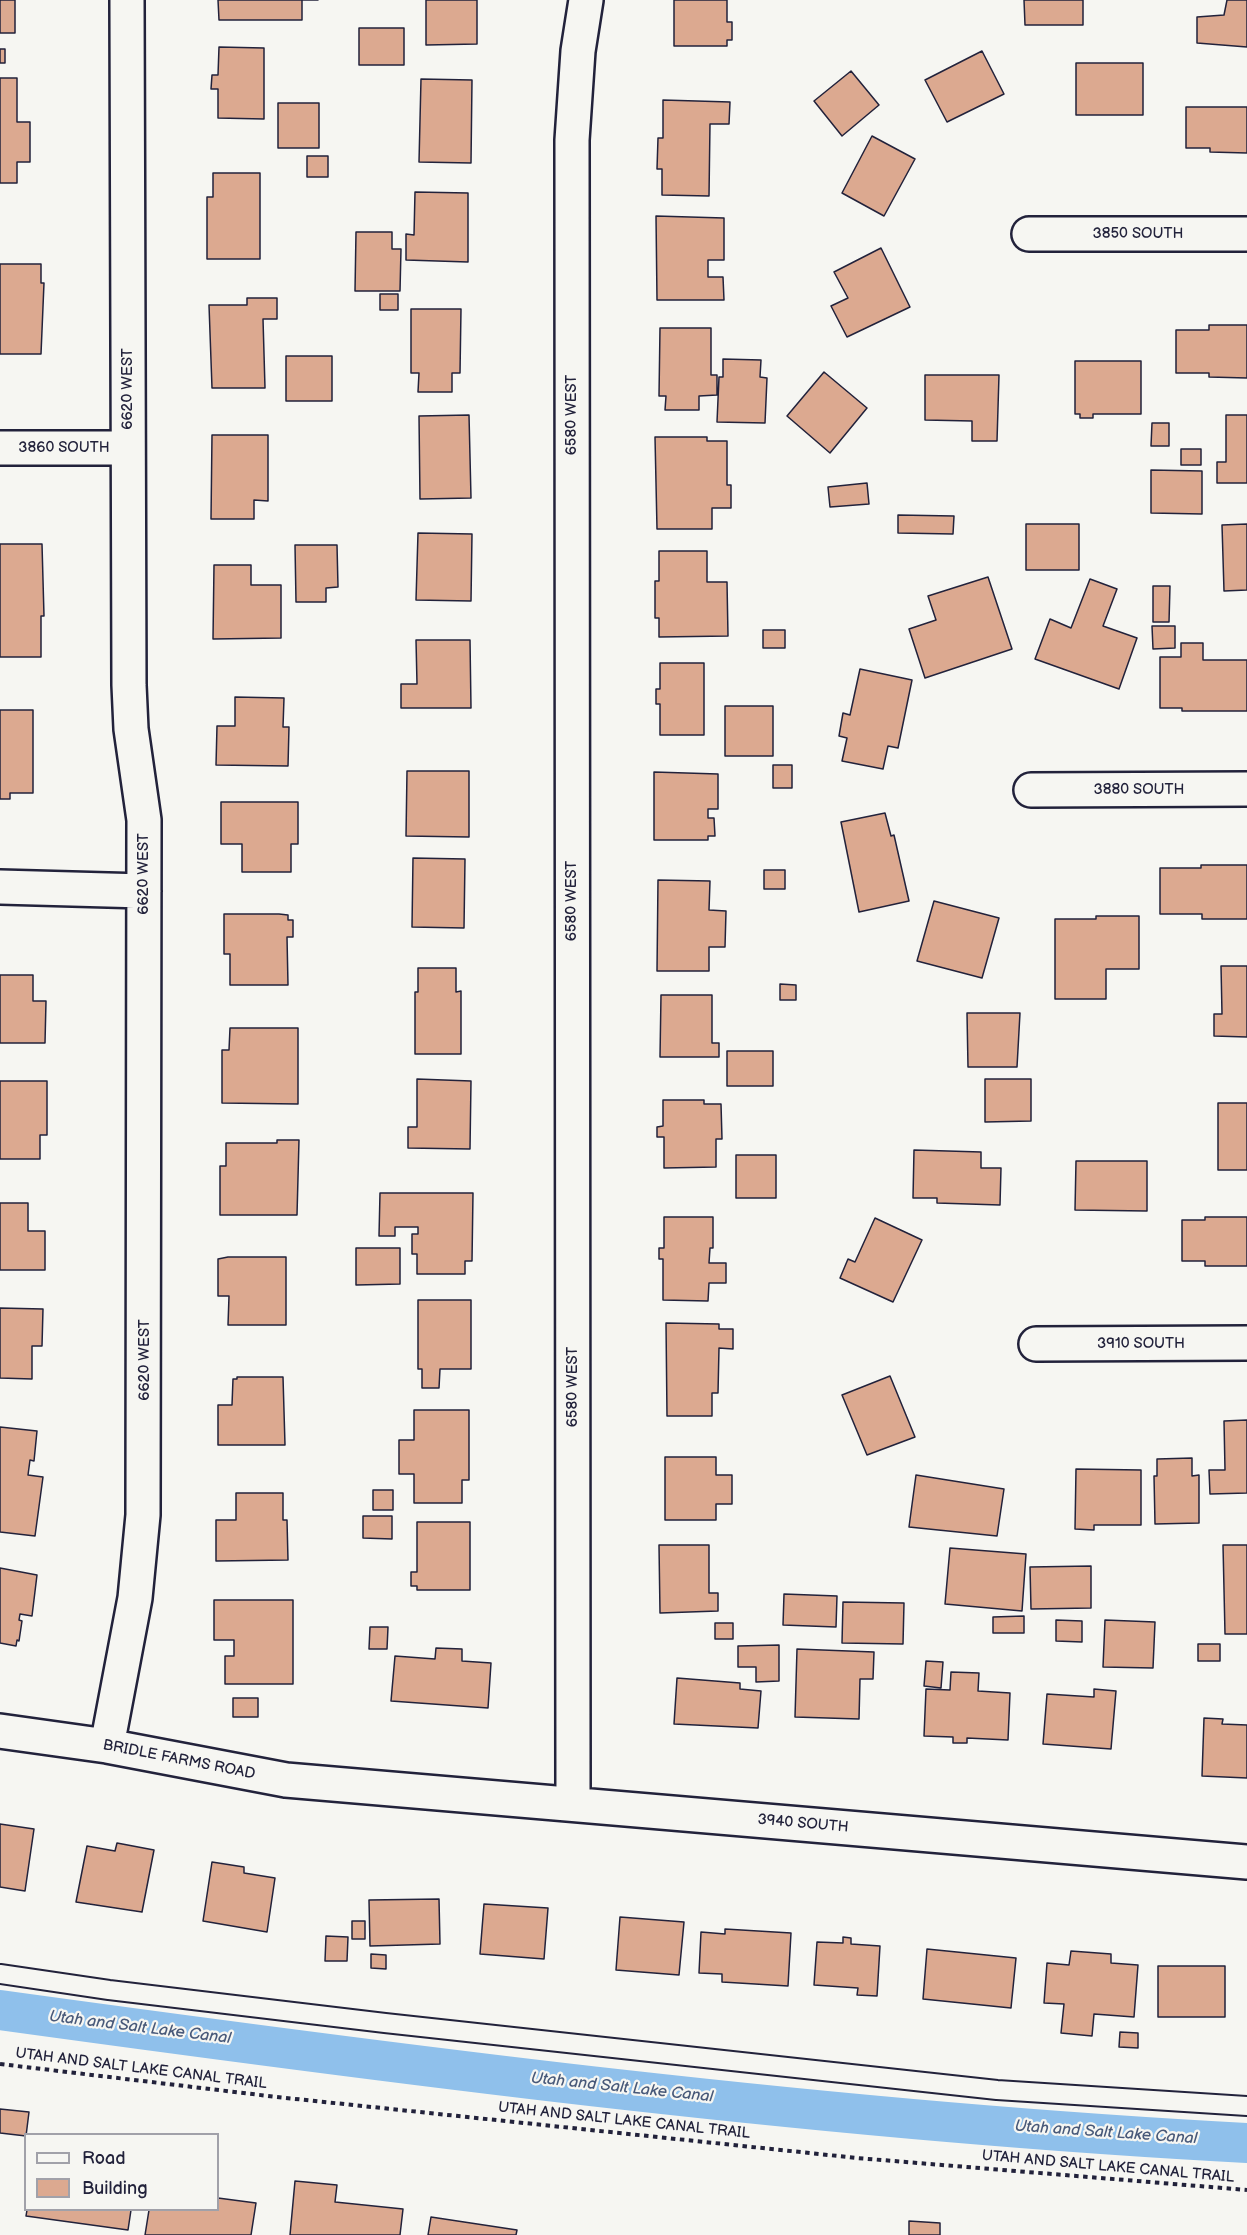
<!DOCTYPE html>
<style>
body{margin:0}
#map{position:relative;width:1247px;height:2235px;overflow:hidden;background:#f6f6f2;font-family:"Balsamiq Sans",sans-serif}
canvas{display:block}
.legend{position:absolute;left:24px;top:2133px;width:195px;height:78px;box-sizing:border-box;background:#f6f6f2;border:2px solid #a1a1a9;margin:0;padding:8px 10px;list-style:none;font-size:18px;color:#22223b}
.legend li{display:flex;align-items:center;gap:12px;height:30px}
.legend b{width:30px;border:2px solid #a1a1a9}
</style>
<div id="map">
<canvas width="1247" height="2235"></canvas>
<ul class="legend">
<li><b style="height:8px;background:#f6f6f2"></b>Road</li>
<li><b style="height:16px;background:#dca990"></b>Building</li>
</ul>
</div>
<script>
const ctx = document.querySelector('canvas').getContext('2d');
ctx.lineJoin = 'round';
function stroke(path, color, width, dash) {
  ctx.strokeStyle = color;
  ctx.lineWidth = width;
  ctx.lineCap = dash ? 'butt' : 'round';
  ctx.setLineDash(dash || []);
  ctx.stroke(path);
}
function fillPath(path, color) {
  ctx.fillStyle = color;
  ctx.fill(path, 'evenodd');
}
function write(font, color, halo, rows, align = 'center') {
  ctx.font = font + ' "Balsamiq Sans",sans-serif';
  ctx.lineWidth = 4.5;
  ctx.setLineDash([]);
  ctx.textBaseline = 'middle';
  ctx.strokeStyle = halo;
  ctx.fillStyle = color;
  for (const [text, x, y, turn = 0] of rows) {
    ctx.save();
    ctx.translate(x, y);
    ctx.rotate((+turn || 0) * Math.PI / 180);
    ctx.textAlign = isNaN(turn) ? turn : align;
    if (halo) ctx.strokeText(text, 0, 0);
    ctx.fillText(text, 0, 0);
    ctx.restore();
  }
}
const canal = new Path2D(`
 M 0,2010 C 414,2067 830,2121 1247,2143`);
const building = new Path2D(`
 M 0,0 L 15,0 L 15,33 L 0,33 Z
 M 218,0 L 318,0 L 302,0 L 302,20 L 219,20 Z
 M 426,0 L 477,0 L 477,44 L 426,45 Z
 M 674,0 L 727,0 L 727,22 L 732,22 L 732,40 L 727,40 L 727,46 L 674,46 Z
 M 1024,0 L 1083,0 L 1083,25 L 1025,25 Z
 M 1227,0 L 1247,0 L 1247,47 L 1197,43 L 1197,17 L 1224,15 Z
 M 359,28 L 404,28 L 404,65 L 359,65 Z
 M 219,47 L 264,48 L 264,119 L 218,118 L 218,89 L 211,89 L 212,75 L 218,75 Z
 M 0,49 L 5,49 L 5,63 L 0,63 Z
 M 982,51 L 1004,94 L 947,122 L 925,80 Z
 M 1076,63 L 1143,63 L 1143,115 L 1076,115 Z
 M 851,71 L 879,105 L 842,136 L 814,101 Z
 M 0,78 L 17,78 L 17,122 L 30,122 L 30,162 L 17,162 L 17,183 L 0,183 Z
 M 421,79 L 472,80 L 471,163 L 419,162 Z
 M 663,100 L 730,102 L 729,124 L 710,124 L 709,196 L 662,195 L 662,169 L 657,169 L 658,138 L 663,138 Z
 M 278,103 L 319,103 L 319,148 L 278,148 Z
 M 1186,107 L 1247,107 L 1247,153 L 1210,152 L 1210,148 L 1186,148 Z
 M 872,136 L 915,159 L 884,216 L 842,193 Z
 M 307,156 L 328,156 L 328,177 L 307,177 Z
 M 213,173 L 260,173 L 260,259 L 207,259 L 207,197 L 213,197 Z
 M 415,192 L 468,193 L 468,262 L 406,260 L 406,234 L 414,235 Z
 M 656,216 L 724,218 L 724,260 L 708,260 L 708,277 L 723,277 L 724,300 L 657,300 Z
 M 356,232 L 392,232 L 392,249 L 401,249 L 400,291 L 355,291 Z
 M 881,248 L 910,307 L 847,337 L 831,306 L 848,298 L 834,272 Z
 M 0,264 L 41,264 L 41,283 L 44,283 L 41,354 L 0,354 Z
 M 380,294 L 398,294 L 398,310 L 380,310 Z
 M 247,298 L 277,298 L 277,319 L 263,319 L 265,388 L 212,388 L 209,305 L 247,305 Z
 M 411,309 L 461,309 L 460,373 L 452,373 L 452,392 L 418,392 L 419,373 L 411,373 Z
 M 1209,325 L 1247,325 L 1247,378 L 1209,377 L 1209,373 L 1176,373 L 1176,330 L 1209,330 Z
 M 660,328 L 711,328 L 711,375 L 717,375 L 717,395 L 699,396 L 699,410 L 665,410 L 666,396 L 659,396 Z
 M 286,356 L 332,356 L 332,401 L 286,401 Z
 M 723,359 L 761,360 L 760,377 L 767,378 L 765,423 L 717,422 L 719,377 L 723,377 Z
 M 1075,361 L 1141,361 L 1141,414 L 1093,414 L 1093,418 L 1080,418 L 1080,414 L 1075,414 Z
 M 824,372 L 867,408 L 830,453 L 787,416 Z
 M 925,375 L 999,375 L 997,441 L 972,441 L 972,421 L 925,420 Z
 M 469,415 L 471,498 L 420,499 L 419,416 Z
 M 1226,415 L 1247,415 L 1247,483 L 1217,483 L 1217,462 L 1226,462 Z
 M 1152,423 L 1169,423 L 1169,446 L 1151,446 Z
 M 212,435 L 268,435 L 268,501 L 254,500 L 254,519 L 211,519 Z
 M 655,437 L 707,437 L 707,441 L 727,441 L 727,485 L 731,485 L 731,508 L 712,508 L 712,529 L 657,529 Z
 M 1181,449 L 1201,449 L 1201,465 L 1181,465 Z
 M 1151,470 L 1202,471 L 1202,514 L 1151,513 Z
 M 867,483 L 869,504 L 830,507 L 828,487 Z
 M 898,515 L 954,516 L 953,534 L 898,533 Z
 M 1026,524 L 1079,524 L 1079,570 L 1026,570 Z
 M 1247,524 L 1247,590 L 1224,591 L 1222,525 Z
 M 418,533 L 472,534 L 471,601 L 416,600 Z
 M 0,544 L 42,544 L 44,616 L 41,616 L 41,657 L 0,657 Z
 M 295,545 L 337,545 L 338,587 L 326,588 L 326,602 L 296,602 Z
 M 659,551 L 707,551 L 707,582 L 727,582 L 728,636 L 659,637 L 659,618 L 655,618 L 655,581 L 659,581 Z
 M 214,565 L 251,565 L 251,585 L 281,585 L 281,638 L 213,639 Z
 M 988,577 L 1012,649 L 925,678 L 909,629 L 936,620 L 928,596 Z
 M 1090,579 L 1117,589 L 1103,626 L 1137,638 L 1119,689 L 1035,659 L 1050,619 L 1071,628 Z
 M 1153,586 L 1170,586 L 1169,622 L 1153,622 Z
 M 1152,626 L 1175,626 L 1175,648 L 1153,649 Z
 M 763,630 L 785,630 L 785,648 L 763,648 Z
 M 416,640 L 470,640 L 471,708 L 401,708 L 401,684 L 417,684 Z
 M 1181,643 L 1203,643 L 1203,660 L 1247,660 L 1247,711 L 1182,711 L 1182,708 L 1160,708 L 1160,657 L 1181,657 Z
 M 660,663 L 704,663 L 704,735 L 660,735 L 660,704 L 656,704 L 656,689 L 660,689 Z
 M 860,669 L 912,680 L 898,748 L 888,746 L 883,769 L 842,761 L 847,738 L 839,736 L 843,713 L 850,715 Z
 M 235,697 L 284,698 L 283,727 L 289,727 L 288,766 L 216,765 L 217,726 L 235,726 Z
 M 725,706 L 773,706 L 773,756 L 725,756 Z
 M 0,710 L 33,710 L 33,793 L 10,793 L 10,799 L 0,799 Z
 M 773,765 L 792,765 L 792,788 L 773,788 Z
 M 407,771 L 469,771 L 469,837 L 406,836 Z
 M 654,772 L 718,774 L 718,809 L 708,809 L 708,818 L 714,818 L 715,836 L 708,836 L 708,840 L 654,840 Z
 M 221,802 L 298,802 L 298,844 L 291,844 L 291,872 L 242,872 L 242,844 L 221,844 Z
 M 885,813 L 891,836 L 894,835 L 909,901 L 859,912 L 841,822 Z
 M 413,858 L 465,859 L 464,928 L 412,927 Z
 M 1201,865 L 1247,865 L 1247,919 L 1202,919 L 1202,914 L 1160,914 L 1160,868 L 1201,868 Z
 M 764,870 L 785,870 L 785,889 L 764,889 Z
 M 658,880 L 710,881 L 709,910 L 726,911 L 725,947 L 709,947 L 709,971 L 657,971 Z
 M 934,901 L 999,918 L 982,978 L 917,961 Z
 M 224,914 L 279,914 L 288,915 L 288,920 L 293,920 L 293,937 L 287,937 L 288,985 L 230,985 L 230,954 L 224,954 Z
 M 1096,916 L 1139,916 L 1139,969 L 1106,969 L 1106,999 L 1055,999 L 1055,919 L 1096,919 Z
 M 1221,966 L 1247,966 L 1247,1037 L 1214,1036 L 1214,1014 L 1222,1014 Z
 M 418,968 L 456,968 L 456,992 L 461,991 L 461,1054 L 415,1054 L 415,992 L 418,992 Z
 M 0,975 L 33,975 L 33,1001 L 46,1001 L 45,1043 L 0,1043 Z
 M 780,984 L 796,985 L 796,1000 L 780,1000 Z
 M 661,995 L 712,995 L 712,1043 L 719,1043 L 719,1057 L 660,1057 Z
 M 967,1013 L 1020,1013 L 1017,1067 L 968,1067 Z
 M 230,1028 L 298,1028 L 298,1104 L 222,1103 L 222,1050 L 229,1050 Z
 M 727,1051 L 773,1051 L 773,1086 L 727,1086 Z
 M 417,1079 L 471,1081 L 470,1149 L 408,1148 L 408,1127 L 417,1127 Z
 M 985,1079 L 1031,1079 L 1031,1121 L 985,1122 Z
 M 0,1081 L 47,1081 L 47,1135 L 40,1135 L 40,1159 L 0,1159 Z
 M 663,1100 L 704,1100 L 704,1104 L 721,1104 L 722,1139 L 716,1139 L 716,1167 L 664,1168 L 664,1137 L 657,1137 L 657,1127 L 663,1126 Z
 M 1218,1103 L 1247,1103 L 1247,1170 L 1218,1170 Z
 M 277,1140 L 299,1140 L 297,1215 L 220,1215 L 220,1166 L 226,1166 L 226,1143 L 277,1143 Z
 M 914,1150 L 981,1152 L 981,1168 L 1001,1168 L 1000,1205 L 937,1203 L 937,1198 L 913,1198 Z
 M 736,1155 L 776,1155 L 776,1198 L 736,1198 Z
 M 1076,1161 L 1147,1161 L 1147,1211 L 1075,1210 Z
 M 380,1193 L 473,1193 L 472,1261 L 465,1261 L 465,1274 L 417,1274 L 417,1254 L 412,1254 L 412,1234 L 418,1234 L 418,1227 L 395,1227 L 395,1236 L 379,1236 Z
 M 0,1203 L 28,1203 L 28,1231 L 45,1231 L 45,1270 L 0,1270 Z
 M 664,1217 L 713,1217 L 713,1248 L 710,1248 L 709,1263 L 726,1263 L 726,1283 L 709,1283 L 708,1301 L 663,1300 L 663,1259 L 659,1259 L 659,1248 L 664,1248 Z
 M 1205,1217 L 1247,1217 L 1247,1266 L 1205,1266 L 1205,1261 L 1182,1261 L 1182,1220 L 1205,1220 Z
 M 875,1218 L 922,1240 L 893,1302 L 840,1278 L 848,1259 L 855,1262 Z
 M 356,1248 L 400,1248 L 400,1284 L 356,1285 Z
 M 228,1257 L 286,1257 L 286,1325 L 228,1325 L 229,1296 L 218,1296 L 218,1259 Z
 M 418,1300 L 471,1300 L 471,1369 L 440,1369 L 439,1388 L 422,1388 L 422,1369 L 418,1369 Z
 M 0,1308 L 43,1309 L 42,1346 L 32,1346 L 32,1379 L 0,1378 Z
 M 666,1323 L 719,1324 L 719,1329 L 733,1329 L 733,1349 L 719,1348 L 718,1393 L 712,1393 L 712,1416 L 667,1416 Z
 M 890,1376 L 915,1437 L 867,1455 L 842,1395 Z
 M 237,1377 L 283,1377 L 285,1445 L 218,1445 L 218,1405 L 232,1405 L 233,1379 L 237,1379 Z
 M 414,1410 L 469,1410 L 469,1480 L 462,1480 L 462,1503 L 414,1503 L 414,1474 L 399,1474 L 399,1440 L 414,1440 Z
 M 1247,1420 L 1247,1493 L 1210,1494 L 1209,1470 L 1225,1470 L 1224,1421 Z
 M 0,1427 L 37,1431 L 34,1461 L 30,1460 L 28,1475 L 43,1477 L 35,1536 L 0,1532 Z
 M 665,1457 L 716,1457 L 716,1475 L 732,1475 L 732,1504 L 716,1504 L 716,1520 L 665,1520 Z
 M 1192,1458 L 1192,1476 L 1199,1475 L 1199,1523 L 1155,1524 L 1154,1476 L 1157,1476 L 1157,1459 Z
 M 1076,1469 L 1141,1470 L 1141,1525 L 1094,1525 L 1094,1530 L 1075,1529 Z
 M 916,1475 L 1004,1489 L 997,1536 L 909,1527 Z
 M 373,1490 L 393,1490 L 393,1510 L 373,1510 Z
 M 236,1493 L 283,1493 L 283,1520 L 287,1520 L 288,1560 L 216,1561 L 216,1520 L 236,1520 Z
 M 363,1516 L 392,1516 L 392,1539 L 363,1538 Z
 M 417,1522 L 470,1522 L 470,1590 L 417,1590 L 417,1586 L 411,1586 L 411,1572 L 417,1572 Z
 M 659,1545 L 709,1545 L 709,1593 L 718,1593 L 718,1611 L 660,1613 Z
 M 1223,1545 L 1247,1545 L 1247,1634 L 1225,1634 Z
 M 950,1548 L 1026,1554 L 1022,1611 L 945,1604 Z
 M 1091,1566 L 1091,1608 L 1031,1609 L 1030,1567 Z
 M 0,1568 L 37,1575 L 32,1616 L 20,1614 L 19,1620 L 22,1621 L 19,1641 L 17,1640 L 16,1646 L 0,1643 Z
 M 784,1594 L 837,1596 L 836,1627 L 783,1625 Z
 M 214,1600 L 293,1600 L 293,1684 L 225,1684 L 225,1656 L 234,1656 L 234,1640 L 214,1640 Z
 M 843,1602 L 904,1603 L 903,1644 L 842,1643 Z
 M 1024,1616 L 1024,1633 L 993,1633 L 993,1617 Z
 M 1056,1620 L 1082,1621 L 1082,1642 L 1056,1641 Z
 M 1105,1620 L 1155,1622 L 1153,1668 L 1103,1667 Z
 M 715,1623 L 733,1623 L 733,1639 L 715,1639 Z
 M 370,1627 L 388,1627 L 387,1649 L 369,1649 Z
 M 1198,1644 L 1220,1644 L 1220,1661 L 1198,1661 Z
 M 779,1645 L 779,1681 L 756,1682 L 756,1667 L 738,1667 L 738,1646 Z
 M 436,1648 L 462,1649 L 462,1661 L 491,1663 L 488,1708 L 391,1701 L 395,1656 L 435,1659 Z
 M 797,1649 L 874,1652 L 873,1679 L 860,1679 L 859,1719 L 795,1717 Z
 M 926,1661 L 943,1662 L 941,1688 L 924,1686 Z
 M 951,1672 L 979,1673 L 978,1691 L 1010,1693 L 1008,1740 L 967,1738 L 967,1743 L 953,1743 L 953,1737 L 924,1736 L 926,1689 L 950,1690 Z
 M 677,1678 L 740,1683 L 740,1689 L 761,1691 L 758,1728 L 674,1724 Z
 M 1094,1689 L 1116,1691 L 1111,1749 L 1043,1744 L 1047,1694 L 1094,1697 Z
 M 233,1698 L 258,1698 L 258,1717 L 233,1717 Z
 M 1204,1718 L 1223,1719 L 1222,1724 L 1247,1725 L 1247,1778 L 1202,1776 Z
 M 0,1824 L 34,1829 L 25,1891 L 0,1887 Z
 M 117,1843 L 154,1850 L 142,1912 L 76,1902 L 87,1846 L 115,1851 Z
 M 212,1862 L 244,1867 L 244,1873 L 275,1878 L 267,1932 L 203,1921 Z
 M 439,1899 L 440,1944 L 370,1946 L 369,1900 Z
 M 484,1904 L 548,1908 L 544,1959 L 480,1954 Z
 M 620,1917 L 684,1922 L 679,1975 L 616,1970 Z
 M 352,1921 L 365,1921 L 365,1939 L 352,1939 Z
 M 725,1929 L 791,1933 L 788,1986 L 722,1982 L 722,1974 L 699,1973 L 701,1932 L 725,1934 Z
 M 326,1936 L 348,1937 L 347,1961 L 325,1961 Z
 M 843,1937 L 851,1938 L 851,1944 L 880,1946 L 877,1996 L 857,1995 L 858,1988 L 814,1985 L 817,1942 L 843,1943 Z
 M 927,1949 L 1016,1958 L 1011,2008 L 923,1999 Z
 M 1071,1951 L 1111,1954 L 1111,1963 L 1138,1965 L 1134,2017 L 1094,2014 L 1092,2036 L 1061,2033 L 1064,2004 L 1044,2003 L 1047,1963 L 1069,1965 Z
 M 371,1954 L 386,1955 L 386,1969 L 371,1968 Z
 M 1158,1966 L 1225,1966 L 1225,2017 L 1158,2017 Z
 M 1120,2032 L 1138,2033 L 1138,2048 L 1119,2047 Z
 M 0,2109 L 29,2112 L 26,2136 L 0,2133 Z
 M 295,2181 L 337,2185 L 335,2202 L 403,2209 L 400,2235 L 290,2235 Z
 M 218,2198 L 256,2203 L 251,2235 L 145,2235 L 149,2210 L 218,2210 Z
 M 27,2210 L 131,2210 L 128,2230 L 26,2216 Z
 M 431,2217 L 517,2230 L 516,2235 L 428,2235 Z
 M 909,2221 L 940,2223 L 940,2235 L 909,2235 Z`);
const path = new Path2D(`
 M 0,2064 L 277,2097 L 857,2158 L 1247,2190`);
const lane = new Path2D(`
 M 0,1974 L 109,1990 L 385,2023 L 997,2090 L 1247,2106`);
const street = new Path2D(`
 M 1029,234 L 1247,234
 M 0,448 L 128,448
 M 1031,790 L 1247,789
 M 0,887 L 144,891
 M 1036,1344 L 1247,1343
 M 0,1731 L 107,1746 L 286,1780 L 1247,1862
 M 107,1746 L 135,1598 L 143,1515 L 144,820 L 131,729 L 129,685 L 127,0
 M 573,1804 L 572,140 L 578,51 L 586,0`);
const streetNames = [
 ["3850 SOUTH",1138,234],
 ["6620 WEST",128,389,-90],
 ["6580 WEST",572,415,-90],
 ["3860 SOUTH",64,448],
 ["3880 SOUTH",1139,790],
 ["6620 WEST",144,874,-90],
 ["6580 WEST",572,901,-90],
 ["3910 SOUTH",1141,1344],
 ["6620 WEST",145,1360,-90],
 ["6580 WEST",573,1387,-90],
 ["BRIDLE FARMS ROAD",179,1760,11],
 ["3940 SOUTH",803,1824,5],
 ["UTAH AND SALT LAKE CANAL TRAIL",141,2069,7],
 ["UTAH AND SALT LAKE CANAL TRAIL",624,2121,6],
 ["UTAH AND SALT LAKE CANAL TRAIL",1108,2167,5]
];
const waterNames = [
 ["Utah and Salt Lake Canal",140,2028,7],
 ["Utah and Salt Lake Canal",622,2088,6],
 ["Utah and Salt Lake Canal",1106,2133,4]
];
stroke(canal, '#8fc0eb', 40);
fillPath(building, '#dca990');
stroke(building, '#22223b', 1.5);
stroke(lane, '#22223b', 22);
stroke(street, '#22223b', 38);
stroke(path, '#22223b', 4, [4.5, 4.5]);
stroke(lane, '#f6f6f2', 18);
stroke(street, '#f6f6f2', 33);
write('15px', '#22223b', '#f6f6f2', streetNames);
write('italic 16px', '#485979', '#f6f6f2', waterNames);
</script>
